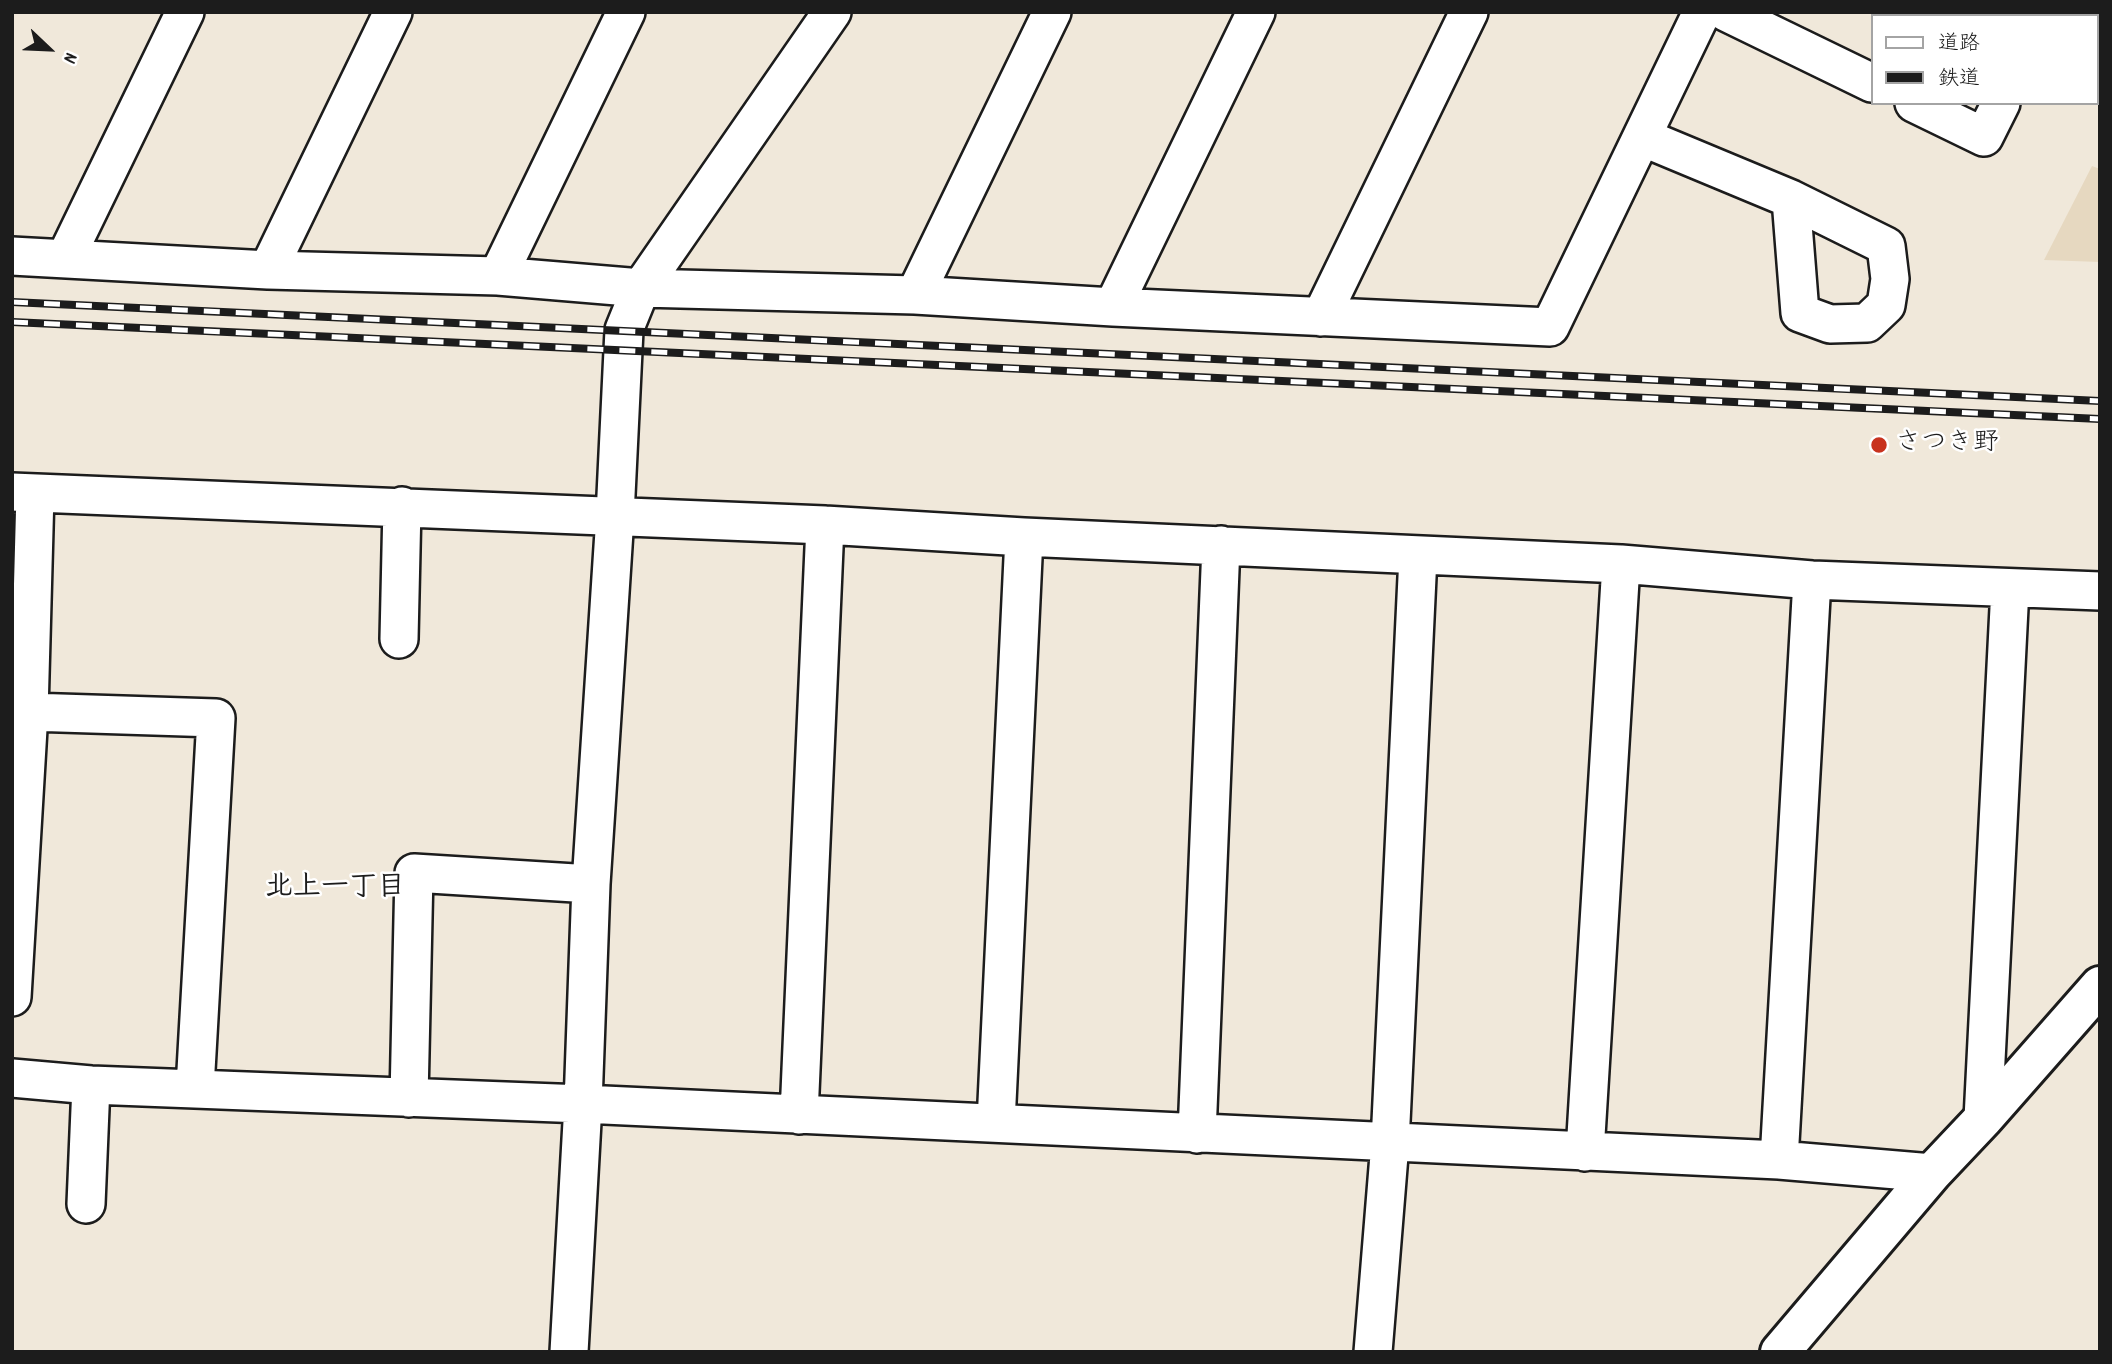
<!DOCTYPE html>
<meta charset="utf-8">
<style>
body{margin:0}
#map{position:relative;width:2112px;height:1364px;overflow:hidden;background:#f0e8da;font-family:Dekko,"Klee One",sans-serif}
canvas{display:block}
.frame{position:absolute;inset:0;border:14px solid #1c1c1c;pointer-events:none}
.legend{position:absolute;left:1871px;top:14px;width:228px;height:91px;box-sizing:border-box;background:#fff;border:2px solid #a4a4a4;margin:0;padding:9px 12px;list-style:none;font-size:21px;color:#1c1c1c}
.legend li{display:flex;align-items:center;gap:14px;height:35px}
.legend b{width:35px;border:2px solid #a4a4a4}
.north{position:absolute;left:14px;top:14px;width:70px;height:70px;-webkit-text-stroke:5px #fff;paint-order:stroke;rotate:113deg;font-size:19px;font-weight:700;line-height:28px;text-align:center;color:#1c1c1c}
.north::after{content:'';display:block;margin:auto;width:24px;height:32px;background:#1c1c1c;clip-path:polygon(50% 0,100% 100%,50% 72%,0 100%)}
</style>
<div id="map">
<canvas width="2112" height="1364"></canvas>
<div class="frame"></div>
<ul class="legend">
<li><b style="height:9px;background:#fff"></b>道路</li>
<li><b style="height:9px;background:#1c1c1c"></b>鉄道</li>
</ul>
<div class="north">N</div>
</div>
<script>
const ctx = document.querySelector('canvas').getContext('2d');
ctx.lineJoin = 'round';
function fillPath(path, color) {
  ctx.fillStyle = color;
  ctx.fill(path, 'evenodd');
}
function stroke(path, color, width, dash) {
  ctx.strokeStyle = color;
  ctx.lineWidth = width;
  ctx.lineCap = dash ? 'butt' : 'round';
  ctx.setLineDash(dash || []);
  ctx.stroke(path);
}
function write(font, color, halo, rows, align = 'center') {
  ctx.font = font + ' Dekko,"Klee One",sans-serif';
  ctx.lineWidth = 5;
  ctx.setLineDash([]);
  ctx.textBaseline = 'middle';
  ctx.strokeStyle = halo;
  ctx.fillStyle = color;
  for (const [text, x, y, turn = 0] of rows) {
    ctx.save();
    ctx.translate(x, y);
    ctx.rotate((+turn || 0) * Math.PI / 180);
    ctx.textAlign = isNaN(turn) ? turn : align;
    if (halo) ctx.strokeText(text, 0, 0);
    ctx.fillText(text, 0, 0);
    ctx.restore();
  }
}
const built = new Path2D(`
 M 2092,166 L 2100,169 L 2100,262 L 2044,260 Z`);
const street = new Path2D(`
 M 1726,12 L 1872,83
 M 2043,16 L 2045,12
 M 1914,103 L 1984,137 L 2001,103
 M 1642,137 L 1791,199 L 1886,246 L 1890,279 L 1886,305 L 1867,323 L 1830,324 L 1800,313 L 1791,199
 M 12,256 L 268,270 L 498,276 L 641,288 L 915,295 L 1113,307 L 1550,327 L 1702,12
 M 65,259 L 185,12
 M 268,270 L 393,12
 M 498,276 L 626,12
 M 915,295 L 1052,12
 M 1113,307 L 1256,12
 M 1321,317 L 1469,12
 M 12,492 L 825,525 L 1024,537 L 1621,564 L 1812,580 L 2100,591
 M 399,639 L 402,506
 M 29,712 L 216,718 L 195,1088
 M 12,997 L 29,712 L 35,493
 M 12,1078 L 91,1085 L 583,1104 L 1779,1160 L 1932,1173
 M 409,1098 L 414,873 L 591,884
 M 799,1115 L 825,525
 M 1983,1119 L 2010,588
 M 996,1123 L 1024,537
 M 1197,1134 L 1221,545
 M 1585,1152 L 1621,564
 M 1779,1160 L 1812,580
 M 86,1204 L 91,1085
 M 569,1352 L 583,1104 L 591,884 L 615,516 L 624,330 L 641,288 L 832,12
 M 1373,1352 L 1390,1143 L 1418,556`);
const secondary = new Path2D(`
 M 1780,1352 L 1932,1173 L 1983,1119 L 2100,986`);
const rail = new Path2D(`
 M 12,302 L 2100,401
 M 12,322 L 2100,419`);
const markers = [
 [1879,445,9,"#c8321e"]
];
const poiNames = [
 ["さつき野",1895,445]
];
const neighbourhoodNames = [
 ["北上一丁目",335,890]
];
fillPath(built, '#e6d8c0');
stroke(street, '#1c1c1c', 42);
stroke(secondary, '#1c1c1c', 44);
stroke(street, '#fff', 37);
stroke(secondary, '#fff', 38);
stroke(rail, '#1c1c1c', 8);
stroke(rail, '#fff', 5, [16]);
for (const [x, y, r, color] of markers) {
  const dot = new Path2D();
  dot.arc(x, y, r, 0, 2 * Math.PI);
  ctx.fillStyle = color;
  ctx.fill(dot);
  stroke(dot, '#fff', 2.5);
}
write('26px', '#1c1c1c', '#fff', poiNames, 'left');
write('bold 28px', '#1c1c1c', '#fff', neighbourhoodNames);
</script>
